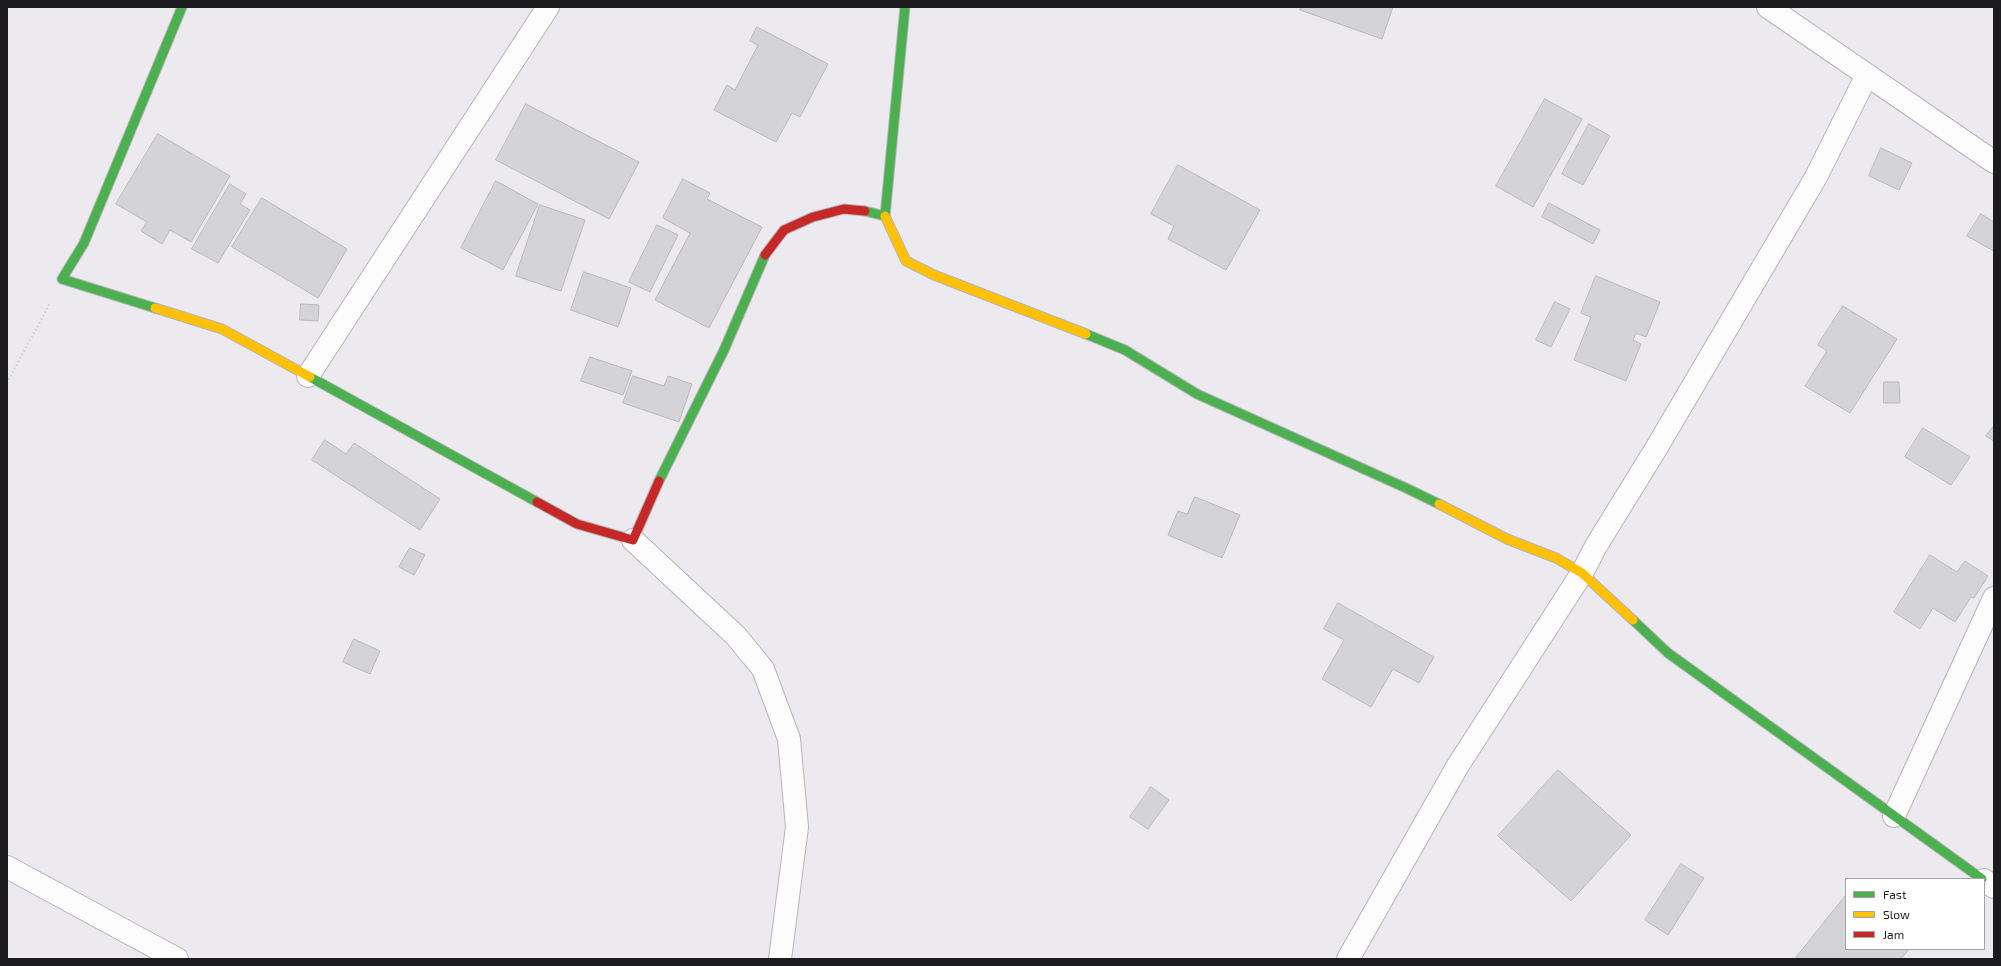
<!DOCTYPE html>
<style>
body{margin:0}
#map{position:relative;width:2001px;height:966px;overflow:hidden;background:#eceaef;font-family:"Exo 2",sans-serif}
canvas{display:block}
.frame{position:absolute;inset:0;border:8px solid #1c1c1e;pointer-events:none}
.legend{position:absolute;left:1845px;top:878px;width:140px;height:72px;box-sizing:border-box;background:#fff;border:1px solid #a4a4a5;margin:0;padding:5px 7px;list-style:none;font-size:12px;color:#1c1c1e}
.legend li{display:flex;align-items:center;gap:8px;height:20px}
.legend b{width:20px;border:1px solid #a4a4a5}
</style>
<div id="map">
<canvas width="2001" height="966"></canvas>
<div class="frame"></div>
<ul class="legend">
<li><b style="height:5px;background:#4caf50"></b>Fast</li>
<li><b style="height:5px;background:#ffc107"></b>Slow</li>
<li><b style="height:5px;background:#c62828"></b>Jam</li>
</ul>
</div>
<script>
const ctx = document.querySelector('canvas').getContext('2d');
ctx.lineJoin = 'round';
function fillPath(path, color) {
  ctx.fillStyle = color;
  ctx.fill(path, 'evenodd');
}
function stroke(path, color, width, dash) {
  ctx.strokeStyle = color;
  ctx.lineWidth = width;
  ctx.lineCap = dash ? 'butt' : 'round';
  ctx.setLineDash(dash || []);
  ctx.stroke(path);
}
const building = new Path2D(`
 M 1302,7 L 1393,7 L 1382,39 L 1300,10 Z
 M 757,27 L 828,64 L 800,117 L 792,113 L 776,142 L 714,110 L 727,85 L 735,90 L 758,45 L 750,41 Z
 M 1545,99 L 1582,119 L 1533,207 L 1496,186 Z
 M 526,104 L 639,162 L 609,219 L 496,160 Z
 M 1589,124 L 1610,136 L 1583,185 L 1562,174 Z
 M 158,134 L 230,176 L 191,242 L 170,230 L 162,244 L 141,231 L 147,222 L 116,204 Z
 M 1881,148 L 1912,163 L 1899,190 L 1869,176 Z
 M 1178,165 L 1260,210 L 1226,270 L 1168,239 L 1174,226 L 1151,214 Z
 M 683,179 L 710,193 L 707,199 L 762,227 L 709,328 L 655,300 L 690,233 L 663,218 Z
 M 496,181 L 538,204 L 503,270 L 461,248 Z
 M 230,184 L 246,194 L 240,204 L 250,210 L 218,263 L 192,249 Z
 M 262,198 L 347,249 L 318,298 L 232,247 Z
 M 1549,203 L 1600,230 L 1593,244 L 1542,217 Z
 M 540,205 L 585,220 L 561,291 L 516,276 Z
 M 1981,214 L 1994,222 L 1994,251 L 1967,236 Z
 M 657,225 L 678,235 L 650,292 L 629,282 Z
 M 584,272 L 631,288 L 618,327 L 571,310 Z
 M 1596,276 L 1660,302 L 1646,337 L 1636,333 L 1633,340 L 1641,344 L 1626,381 L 1574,360 L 1591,317 L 1581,313 Z
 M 1555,302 L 1570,309 L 1551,347 L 1536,340 Z
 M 301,304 L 319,305 L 318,321 L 300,320 Z
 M 1843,306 L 1897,339 L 1850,413 L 1805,386 L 1827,351 L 1818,345 Z
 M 590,357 L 632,371 L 623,395 L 581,381 Z
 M 633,376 L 664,386 L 668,376 L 692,384 L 679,422 L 623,403 Z
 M 1884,382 L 1899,382 L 1900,403 L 1884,403 Z
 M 1994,426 L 1994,441 L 1986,436 Z
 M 1923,428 L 1970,457 L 1951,485 L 1905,457 Z
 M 325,440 L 346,454 L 354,443 L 440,499 L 420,530 L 312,460 Z
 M 1195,497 L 1240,515 L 1222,558 L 1168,535 L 1178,511 L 1187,514 Z
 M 410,548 L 425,555 L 414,575 L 399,567 Z
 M 1930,555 L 1957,572 L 1965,561 L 1988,576 L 1974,598 L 1971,597 L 1955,622 L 1933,608 L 1920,629 L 1894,612 Z
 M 1338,603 L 1434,657 L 1419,683 L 1393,669 L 1371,707 L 1322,679 L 1344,640 L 1324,629 Z
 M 354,639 L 380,651 L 370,674 L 343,662 Z
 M 1558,770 L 1631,835 L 1571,901 L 1498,836 Z
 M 1151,787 L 1169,800 L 1148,829 L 1130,817 Z
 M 1681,864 L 1704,878 L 1668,935 L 1645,920 Z
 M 1846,895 L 1846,949 L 1909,949 L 1901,959 L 1795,959 Z`);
const path = new Path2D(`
 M 7,383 L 50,303`);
const street = new Path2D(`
 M 1768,7 L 1994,162
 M 308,376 L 548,7
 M 633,540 L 736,636 L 763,669 L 789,739 L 797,827 L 780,959
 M 1894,816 L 1994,598
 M 7,867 L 177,959
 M 1984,880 L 1994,887
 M 1348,959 L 1457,767 L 1582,573 L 1596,546 L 1657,447 L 1816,177 L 1867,75`);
const fast = new Path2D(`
 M 865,211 L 885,216 L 905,7
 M 155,308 L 62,279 L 84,243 L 182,7
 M 1086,334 L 1125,350 L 1197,394 L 1406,488 L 1439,504
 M 310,377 L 537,502
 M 659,481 L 724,350 L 765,255
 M 1633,620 L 1668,653 L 1982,879`);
const slow = new Path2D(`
 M 885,216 L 906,261 L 934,275 L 1086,334
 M 155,308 L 222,329 L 310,377
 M 1439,504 L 1507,539 L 1556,558 L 1582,573 L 1633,620`);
const jam = new Path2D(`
 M 765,255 L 784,230 L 813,217 L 844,209 L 865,211
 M 537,502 L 577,524 L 633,540 L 659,481`);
fillPath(building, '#d4d3d7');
stroke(building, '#b9b9bc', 1);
stroke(street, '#b5b4b7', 24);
stroke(fast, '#b5b4b7', 11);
stroke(slow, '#b5b4b7', 11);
stroke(jam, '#b5b4b7', 11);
stroke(path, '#c9c9ca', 2.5, [1, 3]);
stroke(street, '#fcfcfd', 22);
stroke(fast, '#4caf50', 9);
stroke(slow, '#ffc107', 9);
stroke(jam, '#c62828', 9);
</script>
